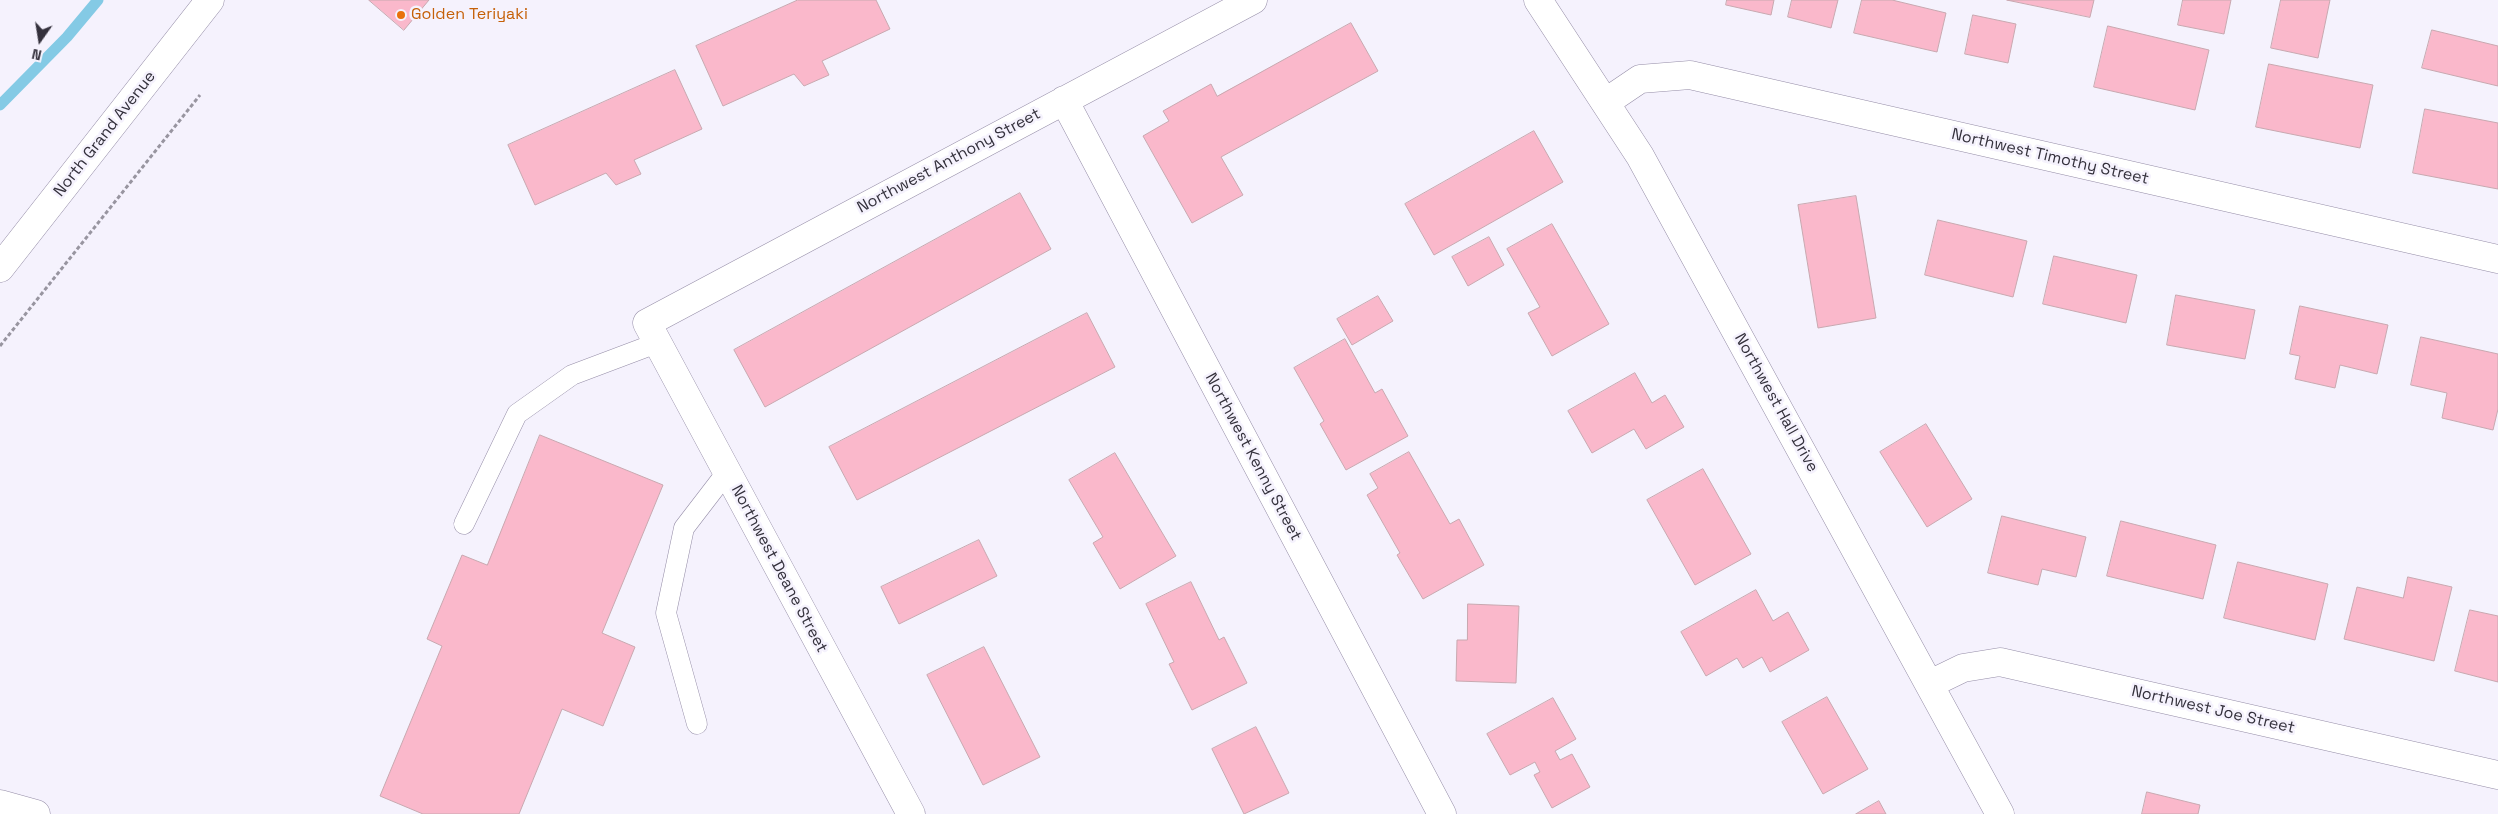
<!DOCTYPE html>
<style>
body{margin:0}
#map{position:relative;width:2498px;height:814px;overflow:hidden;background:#f5f2fd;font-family:"Space Grotesk",sans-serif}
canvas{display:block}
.north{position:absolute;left:15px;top:15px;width:50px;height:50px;-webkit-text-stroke:4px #f5f2fd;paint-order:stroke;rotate:193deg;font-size:14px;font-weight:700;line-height:20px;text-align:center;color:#34313c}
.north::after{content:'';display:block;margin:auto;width:18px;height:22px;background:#34313c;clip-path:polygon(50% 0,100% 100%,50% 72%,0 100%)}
</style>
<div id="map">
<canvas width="2498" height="814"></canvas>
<div class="north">N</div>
</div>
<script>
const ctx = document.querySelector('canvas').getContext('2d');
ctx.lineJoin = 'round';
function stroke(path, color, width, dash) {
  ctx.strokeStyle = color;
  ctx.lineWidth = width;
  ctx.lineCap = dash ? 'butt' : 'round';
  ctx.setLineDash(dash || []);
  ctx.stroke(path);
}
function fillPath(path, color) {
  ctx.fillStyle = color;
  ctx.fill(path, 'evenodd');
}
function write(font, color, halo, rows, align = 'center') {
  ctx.font = font + ' "Space Grotesk",sans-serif';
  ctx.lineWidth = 5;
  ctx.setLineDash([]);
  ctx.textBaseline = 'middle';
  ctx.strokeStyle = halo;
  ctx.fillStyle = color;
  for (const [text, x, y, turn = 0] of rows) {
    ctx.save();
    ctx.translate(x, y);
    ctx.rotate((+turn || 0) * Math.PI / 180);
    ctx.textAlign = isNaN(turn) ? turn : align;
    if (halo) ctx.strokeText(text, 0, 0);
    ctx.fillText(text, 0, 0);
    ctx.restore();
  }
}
const stream = new Path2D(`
 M 0,105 L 67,37 L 98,0`);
const building = new Path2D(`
 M 369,0 L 429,0 L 404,30 Z
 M 798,0 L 876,0 L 890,29 L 822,61 L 829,75 L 804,86 L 794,74 L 723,106 L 696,46 Z
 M 1727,0 L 1774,0 L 1771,15 L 1726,5 Z
 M 1792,0 L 1838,0 L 1831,28 L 1788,17 Z
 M 1862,0 L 1892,0 L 1946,13 L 1937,52 L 1854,33 Z
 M 2007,0 L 2094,0 L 2090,17 Z
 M 2183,0 L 2231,0 L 2224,34 L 2178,25 Z
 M 2281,0 L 2330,0 L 2318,58 L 2271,48 Z
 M 1973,15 L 2016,24 L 2008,63 L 1965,54 Z
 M 1351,23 L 1378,71 L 1221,157 L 1243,195 L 1192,223 L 1143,136 L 1169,121 L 1163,111 L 1211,84 L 1217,96 Z
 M 2108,26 L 2209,50 L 2195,110 L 2094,87 Z
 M 2432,30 L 2498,46 L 2498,86 L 2422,68 Z
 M 2269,64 L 2373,85 L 2360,148 L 2256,127 Z
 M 675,70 L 702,129 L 634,160 L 641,174 L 616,185 L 606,173 L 535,205 L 508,145 Z
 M 2425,109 L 2498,123 L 2498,189 L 2413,173 Z
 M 1534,131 L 1563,182 L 1434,255 L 1405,204 Z
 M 1020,193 L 1051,249 L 765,407 L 734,350 Z
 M 1856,196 L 1876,318 L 1818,328 L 1798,205 Z
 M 1938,220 L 2027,241 L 2013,297 L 1925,275 Z
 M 1552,224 L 1609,324 L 1552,356 L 1528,313 L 1540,307 L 1507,249 Z
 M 1489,237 L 1504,265 L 1468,286 L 1452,257 Z
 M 2054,256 L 2137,275 L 2126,323 L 2043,304 Z
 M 2176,295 L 2255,310 L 2245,359 L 2167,345 Z
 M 1378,296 L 1393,321 L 1352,345 L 1337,319 Z
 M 2300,306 L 2388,325 L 2377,374 L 2340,365 L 2335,388 L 2295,379 L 2300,356 L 2290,354 Z
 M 1087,313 L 1115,367 L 857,500 L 829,447 Z
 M 2421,337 L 2498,354 L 2498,409 L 2493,430 L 2442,418 L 2447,393 L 2411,385 Z
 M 1345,339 L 1375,393 L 1382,389 L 1408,436 L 1346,470 L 1320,424 L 1324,421 L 1294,368 Z
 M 1635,373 L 1652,403 L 1665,395 L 1684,427 L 1646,449 L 1634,429 L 1592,453 L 1568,411 Z
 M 1926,424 L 1972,499 L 1927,527 L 1880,452 Z
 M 540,435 L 663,485 L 602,633 L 635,647 L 603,726 L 562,709 L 519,814 L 423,814 L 380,796 L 442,646 L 427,639 L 462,555 L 487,565 Z
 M 1409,452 L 1450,524 L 1459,519 L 1484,565 L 1423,599 L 1397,555 L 1400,553 L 1367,495 L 1378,488 L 1370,474 Z
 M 1115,453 L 1176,556 L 1120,589 L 1093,543 L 1103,537 L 1069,480 Z
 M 1703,469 L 1751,554 L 1695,585 L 1647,500 Z
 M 2002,516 L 2086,537 L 2076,577 L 2042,569 L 2038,585 L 1988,573 Z
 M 2121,521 L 2216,545 L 2203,599 L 2107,576 Z
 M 979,540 L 997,576 L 899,624 L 881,587 Z
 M 2238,562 L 2328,584 L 2315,640 L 2224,618 Z
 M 2408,577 L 2452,587 L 2434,661 L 2344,639 L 2357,587 L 2403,598 Z
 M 1191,582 L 1219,640 L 1224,637 L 1247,683 L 1192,710 L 1169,664 L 1174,662 L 1146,604 Z
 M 1756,590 L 1773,621 L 1788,612 L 1809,650 L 1770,672 L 1762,657 L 1743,668 L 1737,658 L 1706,676 L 1681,632 Z
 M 1468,604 L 1519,606 L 1516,683 L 1456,681 L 1457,640 L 1467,640 Z
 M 2470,610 L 2498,616 L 2498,682 L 2455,671 Z
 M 984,647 L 1040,757 L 983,785 L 927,675 Z
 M 1827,697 L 1868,769 L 1823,794 L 1782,722 Z
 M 1553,698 L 1576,739 L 1555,751 L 1560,760 L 1572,754 L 1590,787 L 1552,808 L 1534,775 L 1540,772 L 1535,762 L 1510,775 L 1487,734 Z
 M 1256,727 L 1289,793 L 1244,814 L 1212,749 Z
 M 2147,792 L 2200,805 L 2198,814 L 2142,814 Z
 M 1879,801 L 1886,814 L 1856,814 Z`);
const path = new Path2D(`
 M 0,346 L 200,95`);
const lane = new Path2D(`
 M 464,524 L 517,414 L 572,375 L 657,343
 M 697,724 L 666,613 L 684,528 L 727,472`);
const street = new Path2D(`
 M 1064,100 L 1442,814
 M 1606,102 L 1640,79 L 1690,75 L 2498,259
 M 1930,684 L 1963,668 L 2000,662 L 2498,775
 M 0,804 L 36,814
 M 911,814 L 647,323 L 1253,0`);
const secondary = new Path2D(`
 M 1538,0 L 1640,156 L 2000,814`);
const primary = new Path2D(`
 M 0,268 L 210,0`);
const markers = [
 [401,15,5,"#e8710a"]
];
const foodNames = [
 ["Golden Teriyaki",411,15]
];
const streetNames = [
 ["North Grand Avenue",105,134,-52],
 ["Northwest Timothy Street",2050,157,13],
 ["Northwest Anthony Street",949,161,-28],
 ["Northwest Hall Drive",1776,403,61],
 ["Northwest Kenny Street",1253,457,62],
 ["Northwest Deane Street",779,569,62],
 ["Northwest Joe Street",2213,710,13]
];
stroke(stream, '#84cae5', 11);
fillPath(building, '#fab8cb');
stroke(building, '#c8a8b0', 1);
stroke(lane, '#958da7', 21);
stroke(street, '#958da7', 29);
stroke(secondary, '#958da7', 29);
stroke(primary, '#958da7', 29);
stroke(path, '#9895a0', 3, [4, 2.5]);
stroke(lane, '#fff', 20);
stroke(street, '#fff', 28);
stroke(secondary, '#fff', 28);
stroke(primary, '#fff', 28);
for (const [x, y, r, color] of markers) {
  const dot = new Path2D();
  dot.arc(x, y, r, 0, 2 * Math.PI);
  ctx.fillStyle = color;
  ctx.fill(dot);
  stroke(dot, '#f5f2fd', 2);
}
write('16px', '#c56008', '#f5f2fd', foodNames, 'left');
write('16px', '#34313c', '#f5f2fd', streetNames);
</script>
